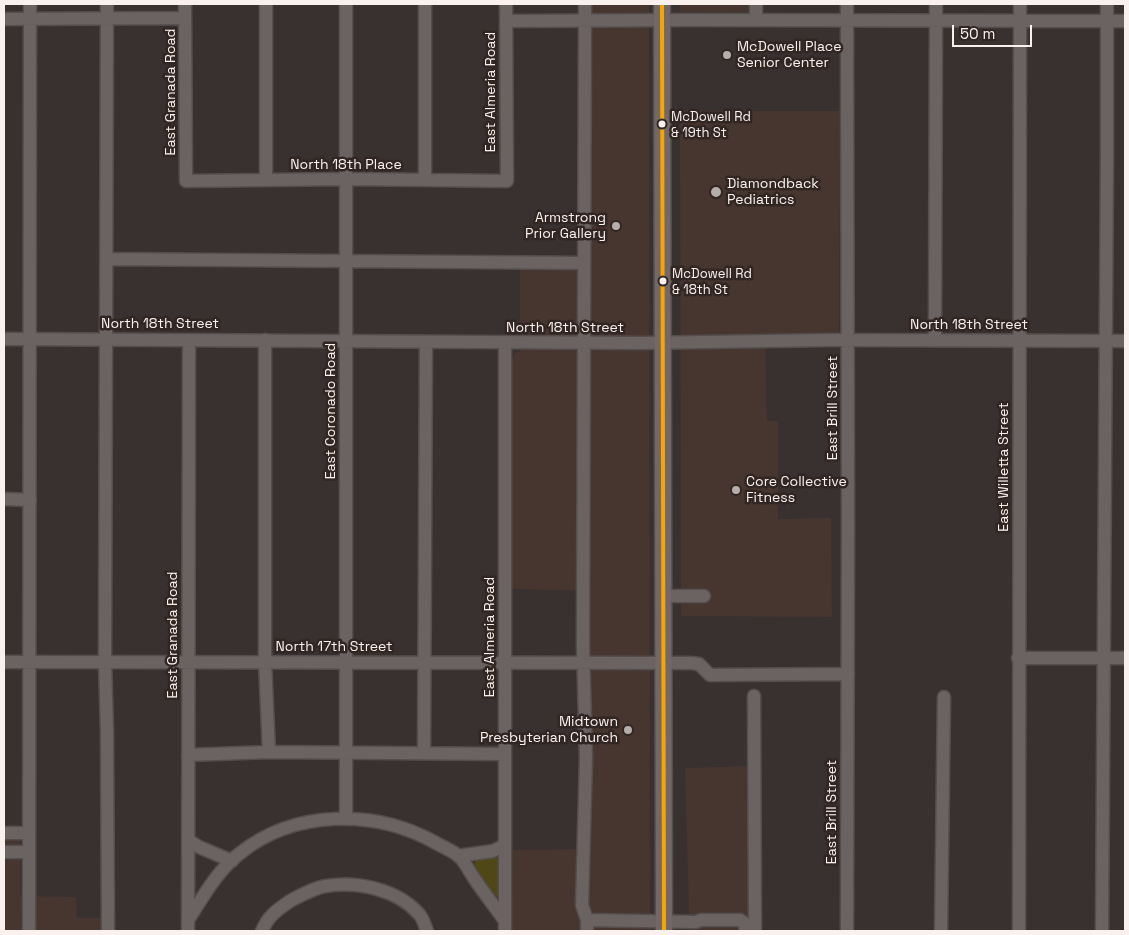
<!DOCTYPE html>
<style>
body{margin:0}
#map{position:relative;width:1129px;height:935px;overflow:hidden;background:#383130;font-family:"Space Grotesk",sans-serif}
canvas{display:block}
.frame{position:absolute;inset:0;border:5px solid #faf1ef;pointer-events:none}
.scale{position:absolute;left:952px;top:25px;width:80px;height:22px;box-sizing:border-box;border:2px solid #faf1ef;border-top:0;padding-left:6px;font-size:15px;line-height:18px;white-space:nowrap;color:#faf1ef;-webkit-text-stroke:4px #312622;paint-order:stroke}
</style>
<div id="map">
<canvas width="1129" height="935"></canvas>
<div class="frame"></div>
<div class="scale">50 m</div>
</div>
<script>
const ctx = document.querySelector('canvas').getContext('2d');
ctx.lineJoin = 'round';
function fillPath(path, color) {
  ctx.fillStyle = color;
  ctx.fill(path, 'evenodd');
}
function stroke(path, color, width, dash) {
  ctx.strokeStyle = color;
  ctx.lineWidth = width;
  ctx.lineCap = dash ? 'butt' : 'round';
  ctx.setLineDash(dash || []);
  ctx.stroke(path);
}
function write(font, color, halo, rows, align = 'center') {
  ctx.font = font + ' "Space Grotesk",sans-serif';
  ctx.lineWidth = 5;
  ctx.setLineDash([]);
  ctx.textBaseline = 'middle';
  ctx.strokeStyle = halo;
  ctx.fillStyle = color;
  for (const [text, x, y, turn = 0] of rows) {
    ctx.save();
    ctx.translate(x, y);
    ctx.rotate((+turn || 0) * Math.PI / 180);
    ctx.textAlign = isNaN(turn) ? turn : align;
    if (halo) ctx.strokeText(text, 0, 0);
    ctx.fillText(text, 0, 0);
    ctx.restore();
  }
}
const built = new Path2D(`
 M 582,4 L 649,4 L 650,931 L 512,931 L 513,850 L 579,849 L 589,591 L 512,589 L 512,360 L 515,353 L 520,351 L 520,263 L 578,263 Z
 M 680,4 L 753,4 L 753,12 L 680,12 Z
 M 680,111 L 840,111 L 839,334 L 765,335 L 767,421 L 778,421 L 778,519 L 831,518 L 832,617 L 681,616 Z
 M 750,766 L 750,931 L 691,931 L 687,914 L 689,914 L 685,768 Z
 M 4,838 L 20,838 L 20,896 L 76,897 L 77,918 L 108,918 L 108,931 L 4,931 Z`);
const green = new Path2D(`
 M 495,857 L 499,859 L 499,895 L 498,896 L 493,895 L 473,867 C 475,857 486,858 495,857 Z`);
const minor = new Path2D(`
 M 107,4 L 105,661 L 107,732 L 108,931
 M 185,4 L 186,181 L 347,179 L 507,181 L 506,4
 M 346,4 L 346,818
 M 425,4 L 425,180
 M 585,4 L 583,646 L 586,758 L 582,905 L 587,920 L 587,931
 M 847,4 L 848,526 L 847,931
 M 4,19 L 185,18
 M 756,20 L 756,4
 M 506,21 L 689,20 L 1125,21
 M 266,180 L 266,4
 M 107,259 L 584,263
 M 4,339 L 641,343 L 830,340 L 1125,341
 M 265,340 L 265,661 L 269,752
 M 935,340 L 936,4
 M 4,499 L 30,500
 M 664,596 L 704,596
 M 1018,658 L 1125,658
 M 4,662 L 691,663 L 699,664 L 710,675 L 848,674
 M 754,696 L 755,931
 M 424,753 L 426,342
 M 188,755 L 269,752 L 505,754
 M 4,833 L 29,833
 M 188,840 L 199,847 L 232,861
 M 4,852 L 29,852
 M 458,856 L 493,851 L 505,845
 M 188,920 C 203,897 217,871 239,854 C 294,809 376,809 436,843 C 443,847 453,851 459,856 C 465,862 469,871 474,878 C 484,893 495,907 505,921
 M 587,920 L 696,922 L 701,920 L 740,920 L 746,924 L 745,931
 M 29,931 L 30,4
 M 188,931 L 189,340
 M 262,931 C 268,916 277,910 290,901 C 301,895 314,888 326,886 C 357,881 397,889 419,914 C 423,918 425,926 427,931
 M 505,931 L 505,342
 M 941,931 L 944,697
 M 1019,931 L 1020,4
 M 1102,931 L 1107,154 L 1107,4`);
const major = new Path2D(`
 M 662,4 L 664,931`);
const bus1 = new Path2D(`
 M 662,4 L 664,931`);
const markers = [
 [727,55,5,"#b6aeac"],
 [662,124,4.5,"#faf1ef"],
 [716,192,6,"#b6aeac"],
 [616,226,5,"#b6aeac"],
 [663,281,4.5,"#faf1ef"],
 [736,490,5,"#b6aeac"],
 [628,730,5,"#b6aeac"]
];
const busNames = [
 ["McDowell Rd",671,117],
 ["& 19th St",671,133],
 ["McDowell Rd",672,274],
 ["& 18th St",672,290]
];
const poiNames = [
 ["McDowell Place",737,47],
 ["Senior Center",737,63],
 ["Diamondback",727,184],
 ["Pediatrics",727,200],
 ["Armstrong",606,218,"right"],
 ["Prior Gallery",606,234,"right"],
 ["Core Collective",746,482],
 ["Fitness",746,498],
 ["Midtown",618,722,"right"],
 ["Presbyterian Church",618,738,"right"]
];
const streetNames = [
 ["East Granada Road",171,92,-90],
 ["East Almeria Road",491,92,-90],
 ["North 18th Place",346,165],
 ["North 18th Street",160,324],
 ["North 18th Street",969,325],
 ["North 18th Street",565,328],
 ["East Brill Street",833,408,-90],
 ["East Coronado Road",331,411,-90],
 ["East Willetta Street",1004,467,-90],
 ["East Granada Road",173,635,-90],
 ["East Almeria Road",490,637,-90],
 ["North 17th Street",334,647],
 ["East Brill Street",832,812,-90]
];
fillPath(built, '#473530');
fillPath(green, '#504717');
stroke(minor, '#534d4c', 15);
stroke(major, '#534d4c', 19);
stroke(minor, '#6a6362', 12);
stroke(major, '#736767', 16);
stroke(bus1, '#f7a600', 4);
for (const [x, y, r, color] of markers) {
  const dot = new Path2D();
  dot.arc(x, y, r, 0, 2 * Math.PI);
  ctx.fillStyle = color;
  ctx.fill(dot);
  stroke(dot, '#312622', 2);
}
write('13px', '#faf1ef', '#312622', busNames, 'left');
write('14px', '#faf1ef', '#312622', poiNames, 'left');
write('14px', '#faf1ef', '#312622', streetNames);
</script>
